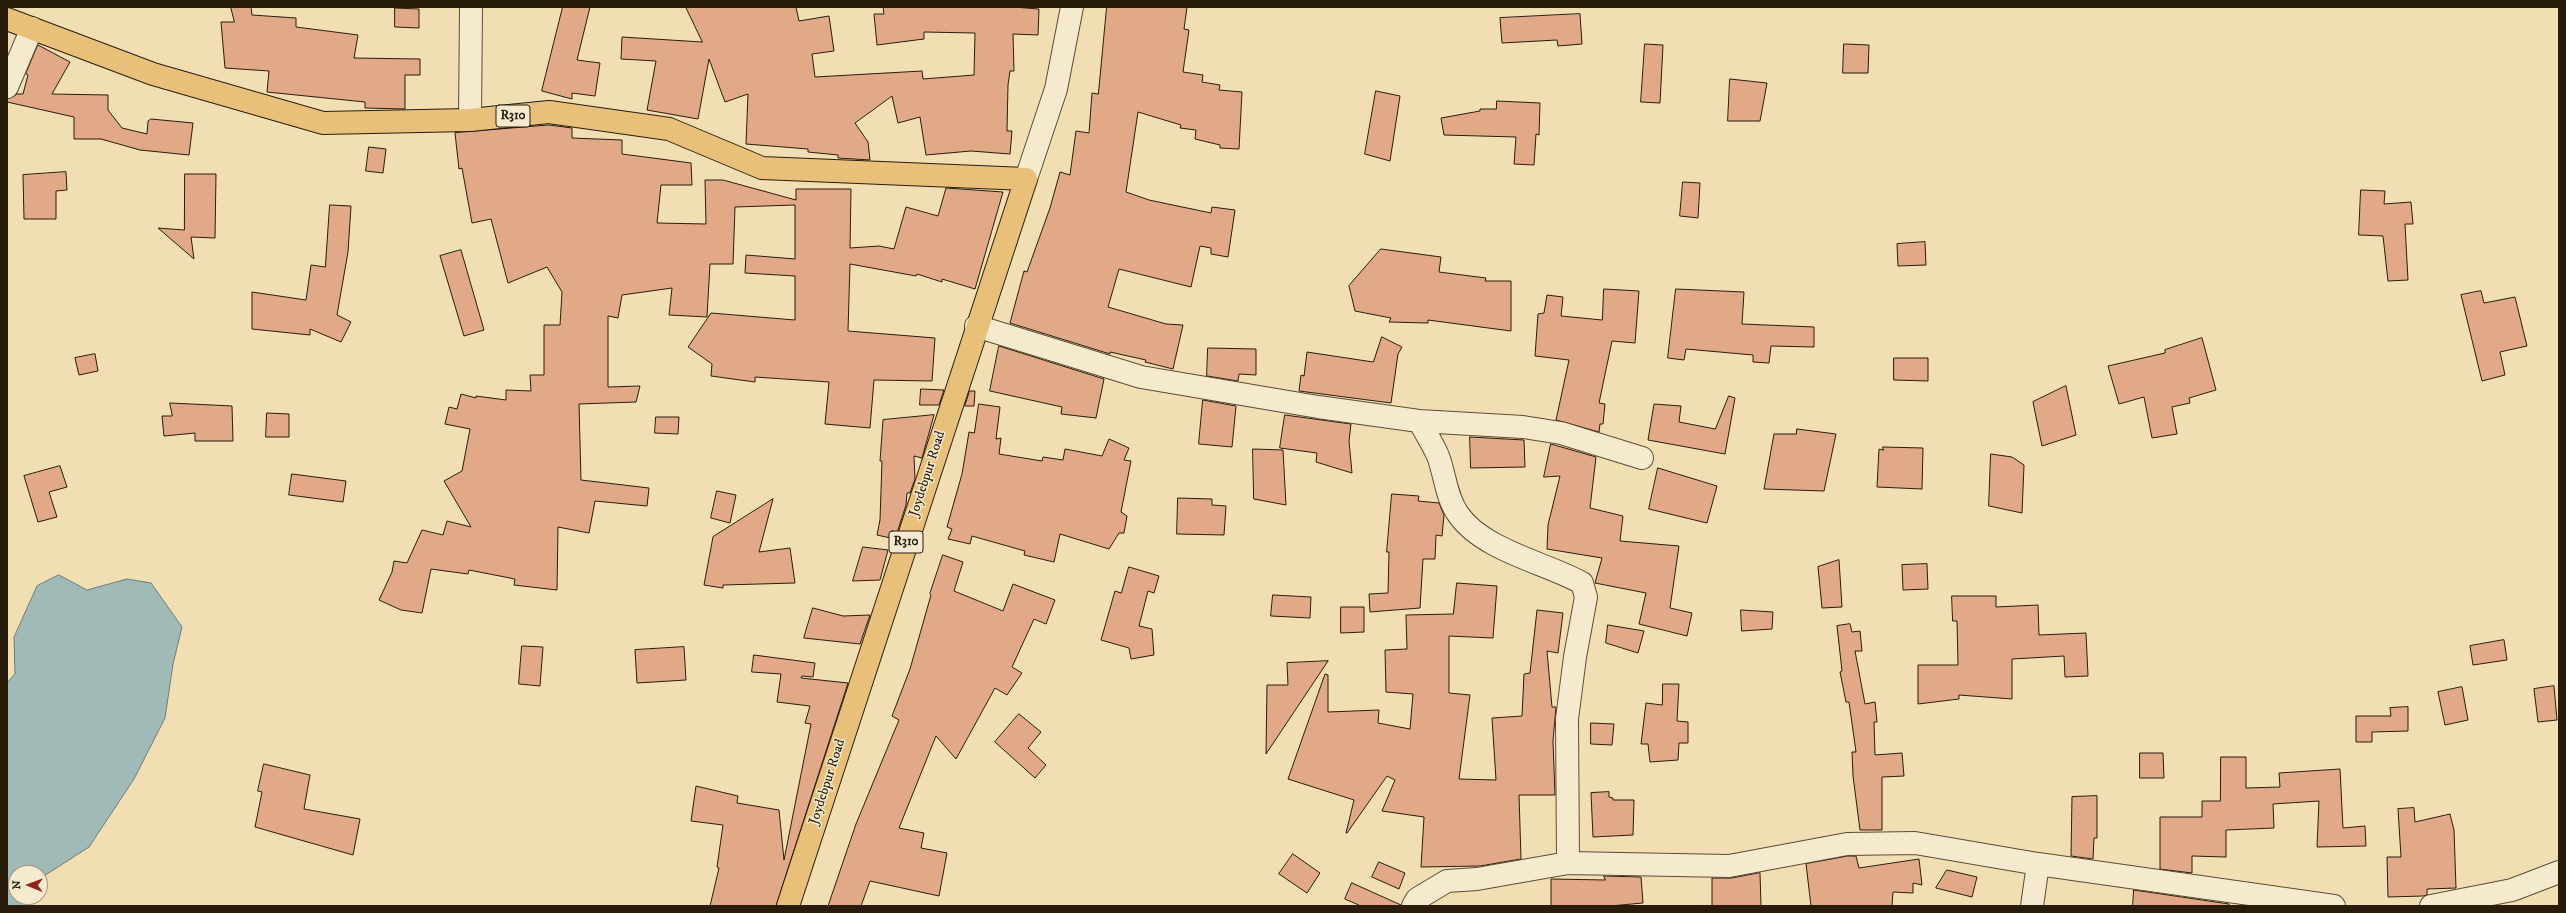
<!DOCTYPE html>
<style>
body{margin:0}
#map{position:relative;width:2566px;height:913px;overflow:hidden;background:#f1dfb3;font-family:"IM FELL DW Pica",serif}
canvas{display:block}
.frame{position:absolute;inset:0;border:8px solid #291c0b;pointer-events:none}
.north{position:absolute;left:8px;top:865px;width:40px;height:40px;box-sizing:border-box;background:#f6eace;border:1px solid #a49880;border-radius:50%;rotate:271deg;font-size:11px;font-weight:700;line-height:16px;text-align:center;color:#291c0b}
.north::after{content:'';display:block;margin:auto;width:14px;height:18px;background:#8f2418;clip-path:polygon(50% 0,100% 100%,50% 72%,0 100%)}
</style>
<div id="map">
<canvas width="2566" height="913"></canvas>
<div class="frame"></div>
<div class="north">N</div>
</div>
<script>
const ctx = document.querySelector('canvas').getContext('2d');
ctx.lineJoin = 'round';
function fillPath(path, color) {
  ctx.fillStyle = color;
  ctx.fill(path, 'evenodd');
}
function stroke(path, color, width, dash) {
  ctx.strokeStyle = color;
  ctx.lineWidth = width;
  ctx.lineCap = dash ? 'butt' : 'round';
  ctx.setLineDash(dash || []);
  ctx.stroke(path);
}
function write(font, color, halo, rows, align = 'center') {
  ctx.font = font + ' "IM FELL DW Pica",serif';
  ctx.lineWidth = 3;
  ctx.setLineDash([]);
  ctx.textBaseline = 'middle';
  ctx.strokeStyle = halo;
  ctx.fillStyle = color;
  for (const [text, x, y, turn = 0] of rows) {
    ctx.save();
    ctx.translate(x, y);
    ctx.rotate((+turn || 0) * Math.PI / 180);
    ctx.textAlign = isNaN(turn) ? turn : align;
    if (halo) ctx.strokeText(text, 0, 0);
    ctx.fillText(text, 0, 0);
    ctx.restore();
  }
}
const water = new Path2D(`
 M 59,575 L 87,590 L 127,579 L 151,583 L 182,627 L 173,664 L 165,718 L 134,779 L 89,847 L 44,876 L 40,882 L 40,873 L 16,873 L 16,897 L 31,897 L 26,906 L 7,906 L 7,683 L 15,674 L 14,637 L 37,586 Z`);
const building = new Path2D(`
 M 231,7 L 251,7 L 252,15 L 296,18 L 296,27 L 358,35 L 354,58 L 420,59 L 420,75 L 405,75 L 405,109 L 365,108 L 365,102 L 267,92 L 269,71 L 225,68 L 221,22 L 234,22 Z
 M 563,7 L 590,7 L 577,60 L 600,63 L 595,96 L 572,93 L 572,99 L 542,91 Z
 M 686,7 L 796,7 L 799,21 L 829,16 L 834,51 L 812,54 L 815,77 L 922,71 L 923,79 L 974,75 L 975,33 L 924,32 L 924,39 L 877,45 L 874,14 L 884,14 L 883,7 L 1013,7 L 1039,9 L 1038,35 L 1013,34 L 1014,71 L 1010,71 L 1008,85 L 1007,131 L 1012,131 L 1010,154 L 971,151 L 926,155 L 920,117 L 898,123 L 892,96 L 855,123 L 868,142 L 870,160 L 838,158 L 838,155 L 808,152 L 808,149 L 746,144 L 748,94 L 725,102 L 709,59 L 698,119 L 647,110 L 656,61 L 621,59 L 622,37 L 702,42 Z
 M 1107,7 L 1187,7 L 1184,29 L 1189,30 L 1183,72 L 1203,75 L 1202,82 L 1220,85 L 1219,90 L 1242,92 L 1239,149 L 1220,148 L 1220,145 L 1195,139 L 1196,130 L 1180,128 L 1181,125 L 1138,112 L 1126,192 L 1149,200 L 1211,213 L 1212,207 L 1235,210 L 1228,257 L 1211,254 L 1211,248 L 1200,246 L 1191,287 L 1119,269 L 1108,307 L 1166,324 L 1183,325 L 1173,369 L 1145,362 L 1146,360 L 1110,352 L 1110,354 L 1010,323 L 1024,271 L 1027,272 L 1050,208 L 1060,172 L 1070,175 L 1076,131 L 1089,133 L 1092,93 L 1098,94 Z
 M 395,8 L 419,9 L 419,28 L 395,27 Z
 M 1580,14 L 1582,44 L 1558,46 L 1557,40 L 1502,43 L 1500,18 Z
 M 1645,44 L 1663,45 L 1660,103 L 1641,102 Z
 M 1844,44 L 1869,45 L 1868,73 L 1843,73 Z
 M 38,45 L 70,62 L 52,94 L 108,95 L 108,110 L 122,128 L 147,134 L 148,121 L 151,119 L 193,123 L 189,155 L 140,150 L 101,139 L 74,139 L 74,117 L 7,102 L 7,99 L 17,94 L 23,94 L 28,75 L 26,74 Z
 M 1730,79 L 1767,83 L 1760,121 L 1728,121 Z
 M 1376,91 L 1400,96 L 1390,161 L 1365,154 Z
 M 1497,101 L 1540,103 L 1539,135 L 1536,134 L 1534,165 L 1514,164 L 1516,137 L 1444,135 L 1441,118 L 1480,111 L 1480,109 L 1496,109 Z
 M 549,125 L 572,128 L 572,138 L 622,140 L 622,154 L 691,163 L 692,185 L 661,185 L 657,223 L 706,224 L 705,180 L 723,180 L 796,200 L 796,189 L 851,189 L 850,248 L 879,246 L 894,249 L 906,207 L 938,216 L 946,188 L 1003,192 L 975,289 L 942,279 L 942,282 L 917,274 L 916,276 L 850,264 L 848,331 L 935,338 L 932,381 L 874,380 L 870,428 L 825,424 L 829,382 L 755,377 L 755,382 L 711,376 L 712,364 L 688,347 L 711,313 L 795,320 L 795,276 L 745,273 L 746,255 L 795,259 L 795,205 L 735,207 L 733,264 L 710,264 L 707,317 L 669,315 L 672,288 L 622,295 L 618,318 L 608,316 L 608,387 L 640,386 L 636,402 L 579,404 L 581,480 L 649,488 L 647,506 L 595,501 L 589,533 L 558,527 L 557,590 L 514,585 L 515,579 L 469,570 L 468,574 L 431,569 L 422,613 L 401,610 L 379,600 L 392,572 L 394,561 L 407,563 L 422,530 L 443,535 L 447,521 L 471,527 L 444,481 L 462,471 L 470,429 L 445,424 L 449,407 L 457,409 L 461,394 L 476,398 L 476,396 L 506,400 L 506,390 L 531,391 L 530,375 L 544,375 L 544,325 L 560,325 L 562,292 L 547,267 L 508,283 L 491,219 L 472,223 L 462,168 L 459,169 L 455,133 Z
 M 369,147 L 386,149 L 383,173 L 366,171 Z
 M 66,172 L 67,190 L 56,191 L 56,219 L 24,219 L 23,175 Z
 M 185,174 L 216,174 L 215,238 L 191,237 L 194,259 L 158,228 L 184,230 Z
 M 1683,182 L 1700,183 L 1698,218 L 1680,216 Z
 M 2361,190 L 2385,191 L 2384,204 L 2411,202 L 2413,224 L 2405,224 L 2408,280 L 2388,281 L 2383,236 L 2359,235 Z
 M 330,205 L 351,206 L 348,252 L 337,315 L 351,322 L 341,342 L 310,329 L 310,335 L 252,329 L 252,292 L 306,300 L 311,265 L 325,267 Z
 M 1925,242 L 1926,265 L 1898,266 L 1897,244 Z
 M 1381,249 L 1441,257 L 1439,272 L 1486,278 L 1485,281 L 1511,281 L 1511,331 L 1428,320 L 1428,323 L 1389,322 L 1391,318 L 1355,311 L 1349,286 Z
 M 461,250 L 484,330 L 464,336 L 440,256 Z
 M 1604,289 L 1639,291 L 1635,343 L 1612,341 L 1599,403 L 1605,404 L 1603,424 L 1600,424 L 1599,432 L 1556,420 L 1569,360 L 1535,356 L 1538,314 L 1544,313 L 1547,295 L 1563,297 L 1561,316 L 1602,320 Z
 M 1676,289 L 1744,292 L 1742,324 L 1814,327 L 1814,347 L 1771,346 L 1769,363 L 1753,362 L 1753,355 L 1686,349 L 1684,360 L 1668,358 Z
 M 2481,291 L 2484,303 L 2515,297 L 2527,346 L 2500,352 L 2505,375 L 2482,381 L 2461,295 Z
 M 1382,337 L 1402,347 L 1398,354 L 1391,403 L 1299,391 L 1301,375 L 1304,376 L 1307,352 L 1373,362 Z
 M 2202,338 L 2216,390 L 2189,398 L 2190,403 L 2172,407 L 2177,434 L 2152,438 L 2144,397 L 2119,404 L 2108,366 L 2165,353 L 2165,350 Z
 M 999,346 L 1104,379 L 1096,418 L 1061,414 L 1062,407 L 990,391 Z
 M 1208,348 L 1256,349 L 1256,375 L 1239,374 L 1238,381 L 1207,376 Z
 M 95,354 L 98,371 L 79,375 L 75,358 Z
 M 1894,358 L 1928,358 L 1928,381 L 1894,380 Z
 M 2066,386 L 2076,435 L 2042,446 L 2033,402 Z
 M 921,389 L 944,390 L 939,405 L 920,405 Z
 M 970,391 L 975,391 L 974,406 L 965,406 Z
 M 1729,396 L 1735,398 L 1725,454 L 1648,440 L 1654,404 L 1681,406 L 1679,422 L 1715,429 Z
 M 1203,400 L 1236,406 L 1232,447 L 1199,444 Z
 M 170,403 L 232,406 L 233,441 L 195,441 L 195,433 L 164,436 L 162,416 L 172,416 Z
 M 979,404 L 1000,407 L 996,439 L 1001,438 L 999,454 L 1042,461 L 1043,457 L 1063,460 L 1065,449 L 1102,456 L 1109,439 L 1129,448 L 1124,460 L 1131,461 L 1121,512 L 1127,516 L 1124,533 L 1119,533 L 1109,549 L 1060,534 L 1054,562 L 1024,555 L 1025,551 L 972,536 L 970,544 L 948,539 L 952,529 L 947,527 L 962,474 L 969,432 L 974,433 Z
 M 267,413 L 289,414 L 289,437 L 266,437 Z
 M 934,415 L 922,458 L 914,456 L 915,479 L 910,493 L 907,493 L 906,505 L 895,539 L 877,535 L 880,520 L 882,461 L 880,461 L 883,420 Z
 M 1285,415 L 1351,424 L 1349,441 L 1352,473 L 1316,462 L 1317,453 L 1280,448 Z
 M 656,417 L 679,417 L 678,434 L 655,433 Z
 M 1797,429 L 1836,434 L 1824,491 L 1764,489 L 1774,434 L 1796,434 Z
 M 1470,437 L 1524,440 L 1525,467 L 1471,468 Z
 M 1551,444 L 1596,457 L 1590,508 L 1623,516 L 1620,541 L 1679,546 L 1670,608 L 1692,613 L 1687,636 L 1639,624 L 1646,593 L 1595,583 L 1602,558 L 1547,549 L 1548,525 L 1560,476 L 1544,477 Z
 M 1883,447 L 1923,448 L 1922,489 L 1877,487 L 1879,449 L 1883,450 Z
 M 1253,449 L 1283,450 L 1286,505 L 1254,499 Z
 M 1991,454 L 2012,457 L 2024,465 L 2022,513 L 1989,506 Z
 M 60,466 L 67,487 L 49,492 L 57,517 L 38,522 L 24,476 Z
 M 1658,468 L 1717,486 L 1707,523 L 1649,509 Z
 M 292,474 L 346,481 L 343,502 L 289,495 Z
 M 717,491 L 736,495 L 730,523 L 711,518 Z
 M 1392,494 L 1419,496 L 1418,501 L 1439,503 L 1444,515 L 1442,536 L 1436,535 L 1435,559 L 1423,559 L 1420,608 L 1370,612 L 1369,594 L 1388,593 L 1389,552 L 1387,552 Z
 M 1178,498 L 1212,499 L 1212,505 L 1226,506 L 1224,535 L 1177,534 Z
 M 773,499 L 759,552 L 790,548 L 795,583 L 723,585 L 723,588 L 704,585 L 713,537 Z
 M 863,547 L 888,550 L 880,580 L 853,581 Z
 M 943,555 L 963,562 L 954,591 L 1003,611 L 1013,584 L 1055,600 L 1046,624 L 1034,619 L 1012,667 L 1022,673 L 1007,695 L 995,688 L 956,759 L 936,736 L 899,828 L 924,833 L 921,848 L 947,853 L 939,896 L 870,881 L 861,906 L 828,906 L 856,824 L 899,720 L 892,716 L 910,669 L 931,595 L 930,594 Z
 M 1839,560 L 1842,607 L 1822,608 L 1818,567 Z
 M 1927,564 L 1928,589 L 1903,590 L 1902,565 Z
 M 1129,567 L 1159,576 L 1154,593 L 1148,591 L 1139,626 L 1152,629 L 1154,655 L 1131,659 L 1129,648 L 1101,640 L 1115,591 L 1121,593 Z
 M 1457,583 L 1497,586 L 1493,638 L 1449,636 L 1449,693 L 1470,695 L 1459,779 L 1496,780 L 1492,718 L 1522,716 L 1524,674 L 1530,673 L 1537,610 L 1563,613 L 1558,653 L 1547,651 L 1552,707 L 1556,707 L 1553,741 L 1555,795 L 1519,795 L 1521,859 L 1480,866 L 1421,867 L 1424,817 L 1382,811 L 1395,780 L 1387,776 L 1347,833 L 1346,833 L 1354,800 L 1288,779 L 1325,674 L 1328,675 L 1328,712 L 1379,710 L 1378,723 L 1410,729 L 1413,694 L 1386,692 L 1385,650 L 1407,649 L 1406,615 L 1453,614 Z
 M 1273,595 L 1311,597 L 1310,618 L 1271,616 Z
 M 1952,596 L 1996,596 L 1996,607 L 2038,605 L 2039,635 L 2086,633 L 2088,676 L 2065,677 L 2064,656 L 2012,659 L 2012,699 L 1959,695 L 1959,699 L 1918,704 L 1918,665 L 1958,665 L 1957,621 L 1953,621 Z
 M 1341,607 L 1364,607 L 1364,632 L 1341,633 Z
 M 813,608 L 843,616 L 870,615 L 860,644 L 804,638 Z
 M 1741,610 L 1773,612 L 1772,629 L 1742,631 Z
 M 1850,624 L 1852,632 L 1860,631 L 1862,651 L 1855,651 L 1865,704 L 1875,702 L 1877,722 L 1874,722 L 1875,755 L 1902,753 L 1904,776 L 1882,777 L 1882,830 L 1860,830 L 1853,776 L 1852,752 L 1856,752 L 1849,702 L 1846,702 L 1840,672 L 1842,671 L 1837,626 Z
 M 1608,625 L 1644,631 L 1638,653 L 1606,643 Z
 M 2504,640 L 2507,660 L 2473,665 L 2470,646 Z
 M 522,646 L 543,647 L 540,686 L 519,684 Z
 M 684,647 L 686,680 L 637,683 L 635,650 Z
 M 754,655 L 815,663 L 813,677 L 802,676 L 801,678 L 848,683 L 776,906 L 710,906 L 719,868 L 717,867 L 723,825 L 691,821 L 696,786 L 738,796 L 737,803 L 779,810 L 784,860 L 811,724 L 805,723 L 810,706 L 777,702 L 781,674 L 752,672 Z
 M 1328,661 L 1266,754 L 1267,685 L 1288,685 L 1287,663 Z
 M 1663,684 L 1679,684 L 1677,721 L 1688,722 L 1688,743 L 1679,743 L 1678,760 L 1650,762 L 1648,744 L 1641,744 L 1646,703 L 1662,705 Z
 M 2554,686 L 2557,720 L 2538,722 L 2534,689 Z
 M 2462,687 L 2468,720 L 2445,725 L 2438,692 Z
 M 2408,707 L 2408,731 L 2372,732 L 2372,742 L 2356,742 L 2356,716 L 2391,716 L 2390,708 Z
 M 1019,714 L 1041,732 L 1028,748 L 1046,765 L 1035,778 L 995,742 Z
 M 1591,723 L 1614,724 L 1612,745 L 1591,744 Z
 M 2140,753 L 2163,753 L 2164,778 L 2140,778 Z
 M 2221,757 L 2246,757 L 2246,788 L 2280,787 L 2279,773 L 2340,769 L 2343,828 L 2365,826 L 2366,846 L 2317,847 L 2319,801 L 2273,804 L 2274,828 L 2226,830 L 2226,857 L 2192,856 L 2192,873 L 2160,869 L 2160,817 L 2202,817 L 2202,801 L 2220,801 Z
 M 264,764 L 310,775 L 304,809 L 360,819 L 353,855 L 255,827 L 262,792 L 258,791 Z
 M 1609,792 L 1609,797 L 1613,798 L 1613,800 L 1634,800 L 1633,835 L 1593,837 L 1591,793 Z
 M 2097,796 L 2097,838 L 2094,838 L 2093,859 L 2071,856 L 2072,797 Z
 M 2414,808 L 2415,822 L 2450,814 L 2454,830 L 2456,888 L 2427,889 L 2427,895 L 2423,896 L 2388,897 L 2387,857 L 2401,857 L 2398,809 Z
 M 1293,854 L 1320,873 L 1307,893 L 1279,874 Z
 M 1848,856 L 1856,856 L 1859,868 L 1919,859 L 1922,885 L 1913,883 L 1913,893 L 1893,892 L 1892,906 L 1811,906 L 1806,864 Z
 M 1379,862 L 1405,873 L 1399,889 L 1372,877 Z
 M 1947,870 L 1977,877 L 1972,897 L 1936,888 Z
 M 1760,873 L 1761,906 L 1712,906 L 1712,878 L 1731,878 Z
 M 1604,876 L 1641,877 L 1643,903 L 1610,906 L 1551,906 L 1551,879 L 1605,880 Z
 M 1352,883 L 1401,905 L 1401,906 L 1361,906 L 1345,899 Z
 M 2134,890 L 2229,904 L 2229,906 L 2133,906 Z`);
const minor = new Path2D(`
 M 7,87 L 32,28
 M 470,120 L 471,7
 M 976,326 L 1141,377 L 1318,407 L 1419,421 L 1523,427 L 1561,433 L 1642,458
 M 1419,421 C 1425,432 1433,444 1438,456 C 1445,474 1446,497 1458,514 C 1482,550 1546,563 1582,583 L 1586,597 L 1575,657 L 1567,719 L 1568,863
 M 1413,906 L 1417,899 L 1447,881 L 1477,879 L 1568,863 L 1729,866 L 1847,844 L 1915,843 L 2038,864 L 2334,906
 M 2032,906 L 2038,864
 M 2431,906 L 2512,890 L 2559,872`);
const tertiary = new Path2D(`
 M 1026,179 L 1056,89 L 1072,7`);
const primary = new Path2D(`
 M 7,19 L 153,74 L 323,123 L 470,120 L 549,112 L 669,129 L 762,168 L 1026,179 L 788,906`);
const shields = [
 [513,116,34],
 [906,542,34]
];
const shieldNames = [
 ["R310",513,116],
 ["R310",906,542]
];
const streetNames = [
 ["Joydebpur Road",928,474,-72],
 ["Joydebpur Road",828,782,-72]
];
fillPath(water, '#a0bab8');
stroke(water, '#707b73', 1);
fillPath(building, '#e1a988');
stroke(building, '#291c0b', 1);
stroke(minor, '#5b4d35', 24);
stroke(tertiary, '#5b4d35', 24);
stroke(primary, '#291c0b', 24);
stroke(minor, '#f6eace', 22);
stroke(tertiary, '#f6eace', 22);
stroke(primary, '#e8c07a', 22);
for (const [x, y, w] of shields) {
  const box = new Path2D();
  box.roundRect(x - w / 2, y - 11, w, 22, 3);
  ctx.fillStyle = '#f6eace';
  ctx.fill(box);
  stroke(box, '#291c0b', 1);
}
write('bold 13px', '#291c0b', null, shieldNames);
write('14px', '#291c0b', '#f6eace', streetNames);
</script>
